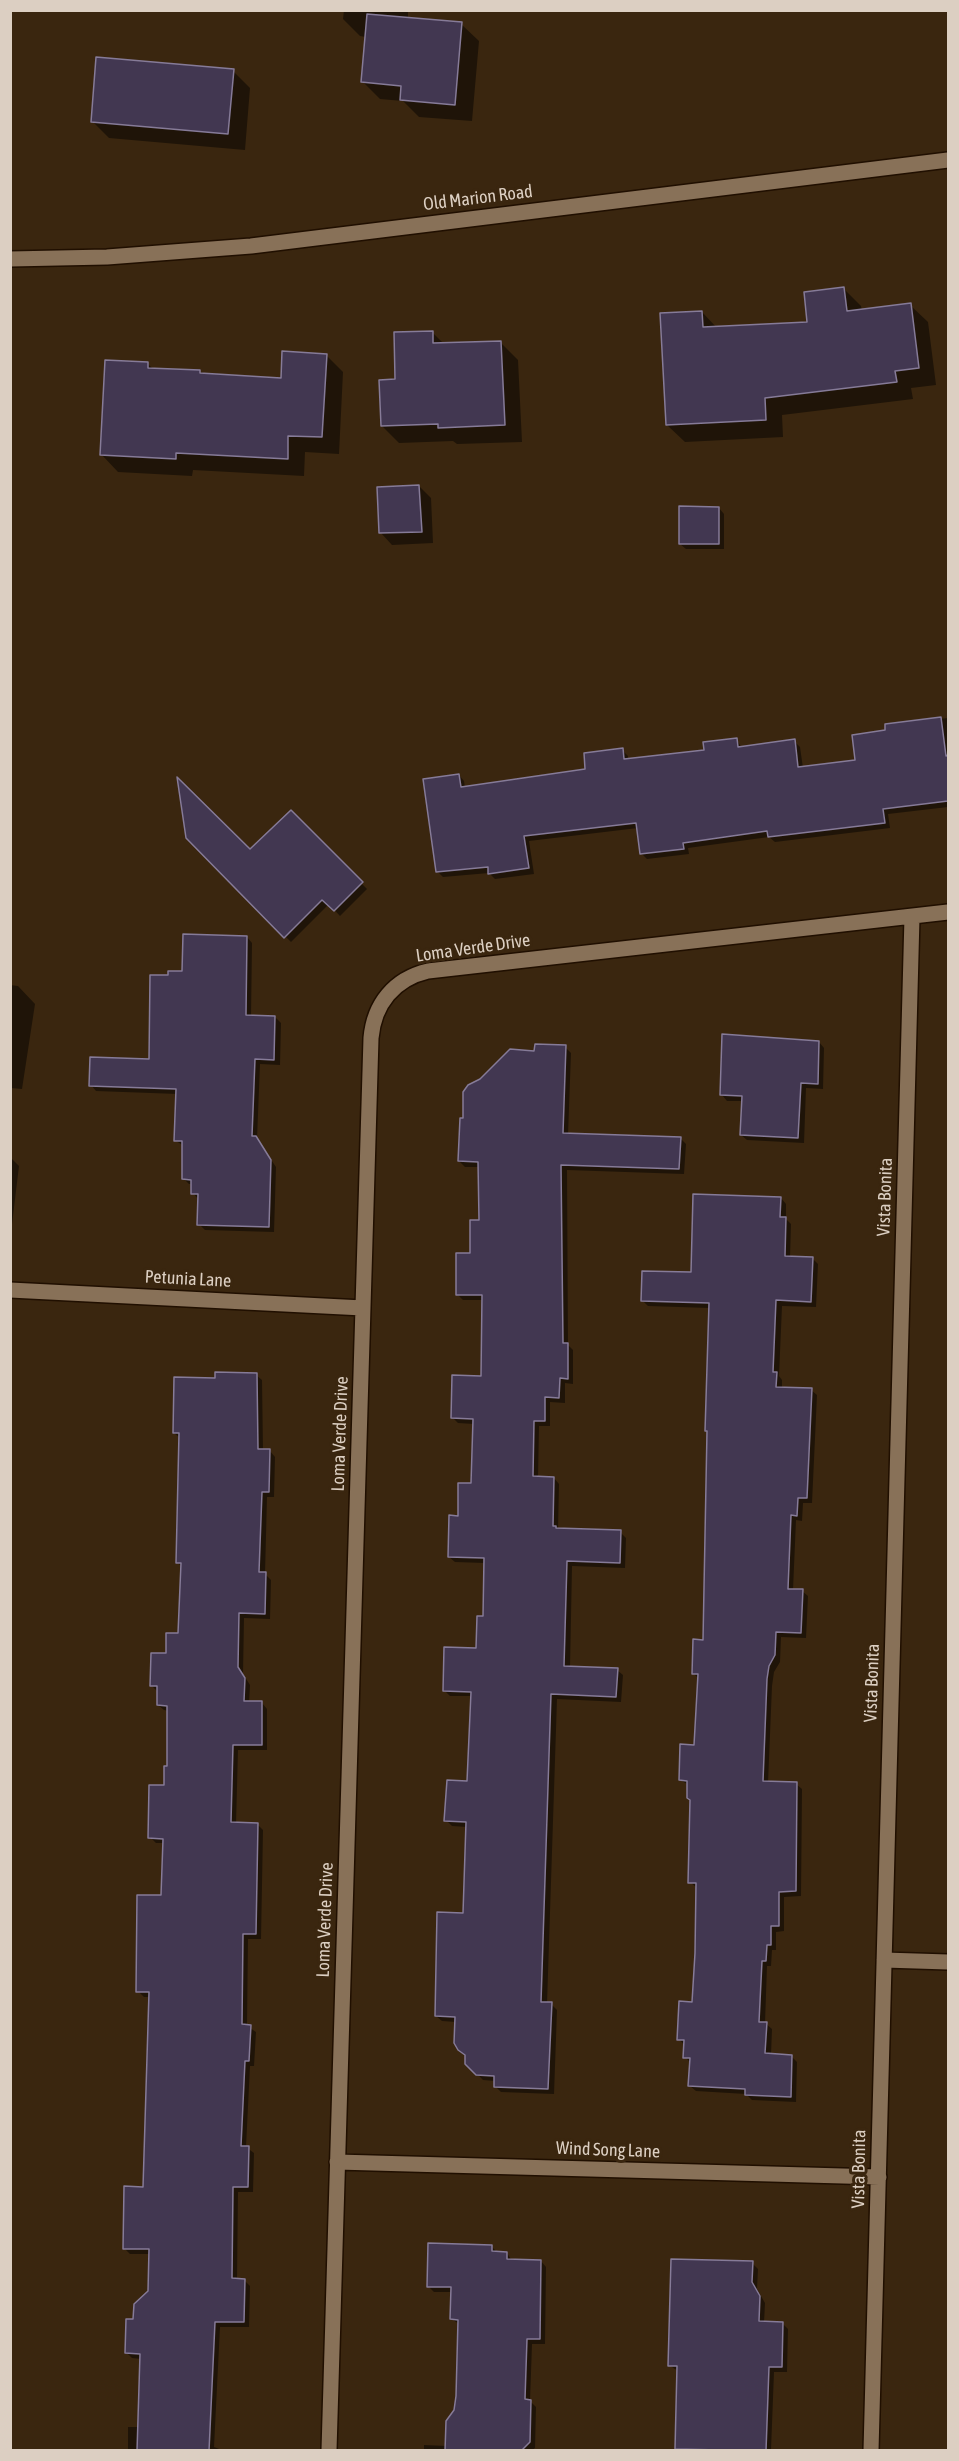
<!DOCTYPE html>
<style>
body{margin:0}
#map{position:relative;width:959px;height:2461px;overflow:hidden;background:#3a260f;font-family:"Asap Condensed",sans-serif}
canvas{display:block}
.frame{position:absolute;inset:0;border:12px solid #dccfc2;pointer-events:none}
</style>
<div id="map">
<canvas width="959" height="2461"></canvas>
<div class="frame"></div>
</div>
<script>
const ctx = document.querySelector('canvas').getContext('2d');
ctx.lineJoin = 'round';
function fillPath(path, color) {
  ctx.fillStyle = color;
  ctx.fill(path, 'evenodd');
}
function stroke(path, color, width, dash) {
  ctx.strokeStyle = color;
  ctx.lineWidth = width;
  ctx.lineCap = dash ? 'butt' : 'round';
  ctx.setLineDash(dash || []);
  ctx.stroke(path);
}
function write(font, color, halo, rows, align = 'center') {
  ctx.font = font + ' "Asap Condensed",sans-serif';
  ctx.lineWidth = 6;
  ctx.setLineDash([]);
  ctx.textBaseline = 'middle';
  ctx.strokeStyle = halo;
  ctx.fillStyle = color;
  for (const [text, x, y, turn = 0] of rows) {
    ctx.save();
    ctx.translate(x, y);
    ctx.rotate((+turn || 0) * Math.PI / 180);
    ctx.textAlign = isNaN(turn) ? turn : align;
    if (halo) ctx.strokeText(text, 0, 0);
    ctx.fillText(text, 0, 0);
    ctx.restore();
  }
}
const shadow = new Path2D(`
 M 344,10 L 408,10 L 408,19 L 461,24 L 479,41 L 472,121 L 419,117 L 403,101 L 380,99 L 363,82 L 366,37 L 360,36 L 343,19 Z
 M 233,71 L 250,88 L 245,150 L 109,138 L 92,121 Z
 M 844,289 L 861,306 L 862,311 L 910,305 L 928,322 L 936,385 L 911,388 L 913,399 L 782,415 L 783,437 L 685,442 L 667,425 L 702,312 L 717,328 L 809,323 Z
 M 432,332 L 444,344 L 501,343 L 518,360 L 522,442 L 457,444 L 453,441 L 399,443 L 382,426 L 397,380 Z
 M 326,355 L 343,372 L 339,454 L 305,452 L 304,476 L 193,470 L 192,476 L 118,472 L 101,454 L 148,364 L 153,369 L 282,379 Z
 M 419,486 L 431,498 L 433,543 L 392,545 L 381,533 Z
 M 719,508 L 724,514 L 724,549 L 686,549 L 680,544 Z
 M 948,718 L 948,807 L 888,814 L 890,828 L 775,842 L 769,837 L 688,848 L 689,854 L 647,859 L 641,853 L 638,828 L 529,841 L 534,874 L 495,879 L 489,873 L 443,877 L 437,871 L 459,775 L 464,781 L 465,788 L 587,770 L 622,750 L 628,756 L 628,760 L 706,751 L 736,739 L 742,748 L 794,741 L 800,747 L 803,768 L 857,761 L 887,732 L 886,725 Z
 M 291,812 L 367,889 L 340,916 L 329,904 L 291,942 L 187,838 L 250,852 Z
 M 247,937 L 252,943 L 251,1017 L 275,1017 L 281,1023 L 280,1065 L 260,1064 L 257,1139 L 276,1167 L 274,1232 L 205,1230 L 199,1224 L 198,1199 L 193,1193 L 193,1184 L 189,1184 L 183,1178 L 184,1146 L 176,1141 L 178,1094 L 96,1091 L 91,1085 L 150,1061 L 169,976 L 183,973 Z
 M 10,985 L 18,986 L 35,1004 L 22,1089 L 11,1088 L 10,1094 Z
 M 819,1042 L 824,1048 L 823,1089 L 806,1088 L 804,1143 L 747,1140 L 741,1135 L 743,1101 L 727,1101 L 722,1095 Z
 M 565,1047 L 571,1053 L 568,1135 L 680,1138 L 686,1144 L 684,1174 L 567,1170 L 568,1345 L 573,1350 L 573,1384 L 565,1383 L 565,1403 L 550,1402 L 550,1426 L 539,1426 L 538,1478 L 554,1478 L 559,1484 L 558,1530 L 620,1532 L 626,1538 L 625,1568 L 572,1566 L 570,1668 L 617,1670 L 623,1675 L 621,1702 L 557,1699 L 547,2004 L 551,2004 L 557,2010 L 554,2094 L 501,2092 L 495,2086 L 495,2081 L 483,2080 L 467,2063 L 465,2055 L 459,2049 L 456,2022 L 442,2021 L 436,2016 L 464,1914 L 467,1827 L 452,1826 L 446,1820 L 468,1783 L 472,1696 L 450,1696 L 444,1690 L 478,1650 L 484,1617 L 485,1563 L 455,1562 L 449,1557 L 459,1517 L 472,1485 L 474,1424 L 458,1423 L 453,1418 L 482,1378 L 483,1300 L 463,1300 L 457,1294 L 481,1222 L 480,1167 L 465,1167 L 459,1161 L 536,1052 Z
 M 10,1157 L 19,1166 L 12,1224 L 10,1224 Z
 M 781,1198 L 786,1204 L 786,1219 L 791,1224 L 790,1258 L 812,1258 L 818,1264 L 816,1307 L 782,1306 L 779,1376 L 782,1380 L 782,1389 L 811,1390 L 817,1395 L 812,1503 L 803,1503 L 802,1521 L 796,1520 L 793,1590 L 802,1591 L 808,1596 L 806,1638 L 781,1637 L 780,1662 L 774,1672 L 772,1686 L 768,1783 L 796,1784 L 802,1789 L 801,1896 L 784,1897 L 784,1931 L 776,1932 L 776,1950 L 772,1950 L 771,1966 L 767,1966 L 765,2023 L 772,2029 L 771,2055 L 791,2056 L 797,2062 L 796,2102 L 752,2100 L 746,2094 L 696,2091 L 690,2086 L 691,2063 L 685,2057 L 685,2046 L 679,2039 L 694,2003 L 697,1888 L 690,1882 L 691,1800 L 689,1785 L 680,1780 L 696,1746 L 699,1679 L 694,1674 L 705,1641 L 708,1433 L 706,1431 L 710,1308 L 648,1306 L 643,1301 L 692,1274 Z
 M 256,1375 L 262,1380 L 263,1451 L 270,1451 L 275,1457 L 274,1497 L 267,1497 L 265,1574 L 271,1580 L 270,1619 L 244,1618 L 243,1674 L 250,1685 L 249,1703 L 262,1703 L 267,1709 L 267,1750 L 238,1750 L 236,1824 L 257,1824 L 263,1830 L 261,1939 L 248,1939 L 247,2026 L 256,2032 L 254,2066 L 250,2066 L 246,2147 L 254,2153 L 253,2192 L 238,2192 L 237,2280 L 244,2280 L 250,2286 L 249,2327 L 220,2327 L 214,2447 L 222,2450 L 128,2450 L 128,2427 L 139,2427 L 141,2359 L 132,2358 L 127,2353 L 135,2321 L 150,2292 L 150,2254 L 130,2254 L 124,2248 L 145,2188 L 150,1997 L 144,1997 L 138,1991 L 163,1897 L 164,1843 L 156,1843 L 150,1837 L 165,1787 L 168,1768 L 169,1711 L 164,1710 L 158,1705 L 158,1692 L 152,1686 L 180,1635 L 182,1567 L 177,1562 L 180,1438 L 174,1433 L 216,1379 Z
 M 492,2247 L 498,2253 L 507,2253 L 512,2261 L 541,2261 L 546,2267 L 545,2344 L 532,2344 L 530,2401 L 536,2407 L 535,2448 L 532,2450 L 424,2450 L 424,2445 L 447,2446 L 457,2397 L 460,2325 L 452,2319 L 452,2292 L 434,2292 L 428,2286 Z
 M 752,2263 L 758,2269 L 757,2289 L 765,2303 L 764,2323 L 783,2324 L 788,2329 L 787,2372 L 774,2372 L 771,2450 L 676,2450 L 678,2371 L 669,2365 Z`);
const building = new Path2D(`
 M 367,14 L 462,22 L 455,105 L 400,100 L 401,86 L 361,82 Z
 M 96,57 L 234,69 L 228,134 L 91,122 Z
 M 844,287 L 847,311 L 911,303 L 919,368 L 895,371 L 897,382 L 765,398 L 766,420 L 666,425 L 660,313 L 702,311 L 703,327 L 807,322 L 804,292 Z
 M 433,331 L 433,343 L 501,341 L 505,425 L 438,428 L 438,424 L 381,426 L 379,380 L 395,379 L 394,332 Z
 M 282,351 L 327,354 L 322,437 L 288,436 L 288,459 L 176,453 L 176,459 L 100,455 L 105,360 L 148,362 L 148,368 L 200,370 L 200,373 L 281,378 Z
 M 419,485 L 422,532 L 379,533 L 377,487 Z
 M 679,506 L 719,507 L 719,544 L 679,544 Z
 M 941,717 L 946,756 L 948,755 L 948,801 L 883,809 L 885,823 L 768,837 L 767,831 L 683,843 L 684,849 L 640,854 L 636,823 L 524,836 L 529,868 L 488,874 L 488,867 L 436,872 L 423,779 L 459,774 L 461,787 L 585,769 L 584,753 L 623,748 L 624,759 L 704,750 L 703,742 L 737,738 L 738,747 L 795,739 L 798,767 L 855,760 L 852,735 L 885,730 L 885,724 Z
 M 177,777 L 250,849 L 291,810 L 363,882 L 334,911 L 322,900 L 284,938 L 186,838 Z
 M 183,934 L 247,936 L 246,1015 L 275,1016 L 274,1060 L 255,1059 L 252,1136 L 256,1136 L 271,1160 L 269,1227 L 197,1225 L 198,1194 L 191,1194 L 191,1180 L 182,1179 L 182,1141 L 174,1141 L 176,1089 L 89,1086 L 90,1057 L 149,1059 L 150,975 L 168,975 L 168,971 L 182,971 Z
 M 722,1034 L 819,1041 L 818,1084 L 801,1083 L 798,1138 L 740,1135 L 742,1096 L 720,1095 Z
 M 535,1044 L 566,1045 L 563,1133 L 681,1137 L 679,1169 L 561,1165 L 563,1343 L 568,1343 L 568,1379 L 560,1378 L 559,1398 L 545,1397 L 545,1421 L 534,1421 L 533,1476 L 554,1477 L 553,1526 L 556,1526 L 556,1528 L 621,1530 L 620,1563 L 567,1561 L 564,1666 L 618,1668 L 616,1697 L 551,1694 L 541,2002 L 552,2002 L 548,2089 L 494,2087 L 494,2076 L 476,2075 L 465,2064 L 465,2055 L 458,2050 L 454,2043 L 455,2017 L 435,2016 L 437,1912 L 463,1913 L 466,1822 L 444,1821 L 447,1780 L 467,1781 L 471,1692 L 443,1691 L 444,1647 L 476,1648 L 477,1616 L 483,1616 L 484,1558 L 448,1557 L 449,1515 L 458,1516 L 458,1483 L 471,1483 L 473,1419 L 451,1418 L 452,1375 L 481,1376 L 482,1295 L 456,1295 L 456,1253 L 470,1253 L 470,1220 L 479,1220 L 478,1162 L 458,1161 L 460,1118 L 463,1118 L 463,1092 L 468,1085 L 480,1079 L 510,1049 L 534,1051 Z
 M 693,1194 L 781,1197 L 780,1217 L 786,1217 L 785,1256 L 813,1257 L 811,1302 L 776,1300 L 773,1372 L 777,1372 L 776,1387 L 812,1388 L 807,1498 L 798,1498 L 797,1516 L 791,1515 L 788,1589 L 803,1589 L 801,1633 L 776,1632 L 775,1655 L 769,1666 L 767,1679 L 763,1781 L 797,1782 L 796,1891 L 779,1892 L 779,1926 L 771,1926 L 771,1945 L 767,1945 L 766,1961 L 762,1961 L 759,2022 L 767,2022 L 765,2053 L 792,2055 L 791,2097 L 745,2095 L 745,2089 L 688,2086 L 690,2058 L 683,2058 L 684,2040 L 677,2040 L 679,2001 L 692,2002 L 695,1953 L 696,1883 L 688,1883 L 690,1800 L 687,1798 L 687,1781 L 679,1780 L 680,1744 L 694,1745 L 698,1674 L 692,1674 L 693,1639 L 703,1640 L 707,1431 L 705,1431 L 709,1303 L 641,1301 L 642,1271 L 691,1272 Z
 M 215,1372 L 257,1373 L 258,1449 L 270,1449 L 269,1492 L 262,1492 L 259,1572 L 266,1572 L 265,1614 L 239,1613 L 238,1667 L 245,1678 L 244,1701 L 262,1701 L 262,1745 L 233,1745 L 231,1822 L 258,1823 L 256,1934 L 243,1934 L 242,2024 L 251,2025 L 249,2061 L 245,2061 L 241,2146 L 249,2146 L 248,2187 L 233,2187 L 232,2278 L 245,2279 L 244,2322 L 215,2322 L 209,2451 L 137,2451 L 140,2354 L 125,2353 L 126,2319 L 133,2319 L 134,2304 L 148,2291 L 149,2249 L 123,2249 L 124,2186 L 143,2187 L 149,1992 L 136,1992 L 137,1895 L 161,1895 L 163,1839 L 148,1838 L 149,1785 L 164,1785 L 164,1766 L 167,1766 L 167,1706 L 157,1705 L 157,1686 L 150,1686 L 151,1653 L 166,1653 L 166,1633 L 178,1633 L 181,1563 L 176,1563 L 179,1433 L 173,1433 L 174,1377 L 215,1378 Z
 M 428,2243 L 492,2245 L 492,2251 L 507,2252 L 507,2259 L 541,2260 L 540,2339 L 527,2339 L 525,2399 L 531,2400 L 530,2442 L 521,2451 L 445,2451 L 446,2421 L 454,2410 L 456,2396 L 458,2320 L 450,2319 L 451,2287 L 427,2287 Z
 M 671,2259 L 753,2261 L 752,2282 L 760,2296 L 759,2321 L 783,2322 L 782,2367 L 769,2367 L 766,2451 L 675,2449 L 677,2366 L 668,2366 Z`);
const minor = new Path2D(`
 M 10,259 L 107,257 L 251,246 L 948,160
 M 10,1290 L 363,1308
 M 884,1960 L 948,1962
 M 337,2162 L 879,2177
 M 329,2450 L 371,1038 C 374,1004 394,979 428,971 L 948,912
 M 871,2450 L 912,917`);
const streetNames = [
 ["Old Marion Road",478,198,-7],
 ["Loma Verde Drive",473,948,-8],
 ["Vista Bonita",885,1197,-88],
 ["Petunia Lane",188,1279,3],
 ["Loma Verde Drive",340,1434,-88],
 ["Vista Bonita",872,1683,-88],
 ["Loma Verde Drive",325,1920,-88],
 ["Wind Song Lane",608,2150,2],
 ["Vista Bonita",859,2169,-89]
];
fillPath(shadow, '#0007');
fillPath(building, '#423751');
stroke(building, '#867b98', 1.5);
stroke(minor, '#200f00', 18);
stroke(minor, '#887158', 15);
write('18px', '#dccfc2', '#3a260f', streetNames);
</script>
